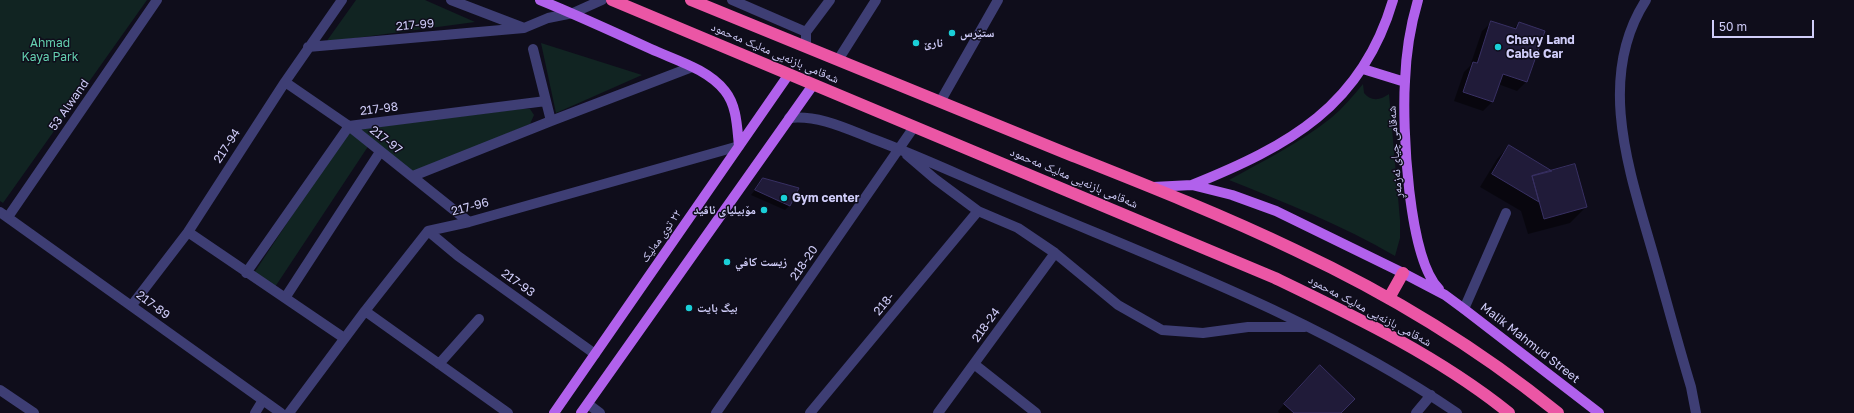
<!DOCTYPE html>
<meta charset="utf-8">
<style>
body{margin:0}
#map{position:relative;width:1854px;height:413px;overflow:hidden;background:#0f0d1b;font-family:"Golos Text",sans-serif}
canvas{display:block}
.scale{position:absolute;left:1712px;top:20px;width:102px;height:18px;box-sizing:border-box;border:2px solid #d0cdf9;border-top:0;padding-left:5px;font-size:12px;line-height:14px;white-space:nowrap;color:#d0cdf9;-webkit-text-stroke:3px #0f0d1b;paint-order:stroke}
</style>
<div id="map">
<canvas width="1854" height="413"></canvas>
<div class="scale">50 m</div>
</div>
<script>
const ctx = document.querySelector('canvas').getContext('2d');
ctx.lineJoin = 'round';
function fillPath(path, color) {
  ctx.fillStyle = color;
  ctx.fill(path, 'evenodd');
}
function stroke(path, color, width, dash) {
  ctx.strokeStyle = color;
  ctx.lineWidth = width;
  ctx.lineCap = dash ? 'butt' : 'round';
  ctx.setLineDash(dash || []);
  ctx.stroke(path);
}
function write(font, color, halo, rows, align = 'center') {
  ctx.font = font + ' "Golos Text","Noto Naskh Arabic",sans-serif';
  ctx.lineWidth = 3;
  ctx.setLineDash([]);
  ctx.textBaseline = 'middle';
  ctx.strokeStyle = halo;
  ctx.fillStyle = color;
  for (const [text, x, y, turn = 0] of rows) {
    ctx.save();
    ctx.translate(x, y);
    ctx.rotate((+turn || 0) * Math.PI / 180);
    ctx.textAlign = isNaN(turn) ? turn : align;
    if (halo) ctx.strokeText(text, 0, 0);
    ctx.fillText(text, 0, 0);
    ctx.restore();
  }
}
const green = new Path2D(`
 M 0,0 L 147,0 L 3,203 L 0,201 Z
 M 356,0 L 425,0 L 475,22 L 326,42 Z
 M 541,43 L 642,75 L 556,113 Z
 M 1363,84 L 1364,93 C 1371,102 1381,100 1389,94 L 1400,220 L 1400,238 L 1395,256 C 1342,225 1286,203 1229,180 C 1263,161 1300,143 1331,118 C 1343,108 1353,96 1363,84 Z
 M 519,109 L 530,109 L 534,115 L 530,124 L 413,173 L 359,129 Z
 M 348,131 L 369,145 L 275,287 L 254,273 Z`);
const shadow = new Path2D(`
 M 1492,22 L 1513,29 L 1519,23 L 1543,32 L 1526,82 L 1517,91 L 1498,84 L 1492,102 L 1483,111 L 1454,101 L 1464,72 L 1470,66 L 1482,31 Z
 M 1509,146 L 1586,207 L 1570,223 L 1528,234 L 1521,211 L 1480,187 L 1497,159 Z
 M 763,180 L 790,205 L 785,210 L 751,195 Z
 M 1320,367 L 1340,413 L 1279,413 L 1278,411 Z`);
const building = new Path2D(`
 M 1491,21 L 1516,29 L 1519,22 L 1545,31 L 1527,82 L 1503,74 L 1493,102 L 1463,92 L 1473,62 L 1477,63 Z
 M 1509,145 L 1552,171 L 1532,176 L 1539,202 L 1492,174 Z
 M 1575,164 L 1587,207 L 1544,219 L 1532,176 Z
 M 763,178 L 799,188 L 790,206 L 755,190 Z
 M 1320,365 L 1355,399 L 1341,413 L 1294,413 L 1284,404 Z`);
const minor = new Path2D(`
 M 451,0 L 524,28 L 548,18 L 573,13 L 602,0
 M 732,0 L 806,32
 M 1646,0 C 1596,77 1629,170 1652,250 C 1665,295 1677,341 1691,387 L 1696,413
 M 308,47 L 524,28
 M 806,47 L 806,32 L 830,0
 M 533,49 L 546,101
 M 838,60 L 876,0
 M 285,82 L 349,126 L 469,222
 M 940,102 L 998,0
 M 789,118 C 819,115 845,128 873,139 C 916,155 957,174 999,192 C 1154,259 1317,317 1457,413
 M 907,155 L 935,179 L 978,211 L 1018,228 L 1055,253 L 1118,305 L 1162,330 L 1203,333 L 1248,327 L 1305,327
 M 413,176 L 551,121 L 692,67
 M 0,212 L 281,413
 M 8,217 L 157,0
 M 428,231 L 458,256 L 595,354
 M 188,232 L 344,338
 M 246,273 L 349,126 L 546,101 L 551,121
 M 285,298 L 380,152
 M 132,305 L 188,232 L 285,82 L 342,0
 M 1464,309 L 1506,213
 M 365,311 L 508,413
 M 439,364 L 479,319
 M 974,364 L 1036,413
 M 0,390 L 34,413
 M 588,404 L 600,413
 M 255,413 L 263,400
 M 289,413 L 365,311 L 428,231 L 469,222 L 739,146
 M 716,413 L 914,127
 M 810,413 L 978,211
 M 938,413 L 1055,253
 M 1416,413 L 1431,395`);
const major = new Path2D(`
 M 540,0 C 577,15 614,32 651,49 C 675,60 708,69 725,91 C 737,106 737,127 739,146
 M 1418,0 C 1410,27 1406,53 1405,81 C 1402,126 1408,258 1439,289
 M 1363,69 L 1405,82
 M 1192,185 C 1289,146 1362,106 1393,0
 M 1153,187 L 1192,185 L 1232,195 L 1276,211 L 1403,273 L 1445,295 L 1464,309 L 1599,413
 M 554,413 L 789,74
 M 581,413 L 813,85`);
const highway = new Path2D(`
 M 612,0 L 1275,278 C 1356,317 1438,356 1509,413
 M 691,0 C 815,51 939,102 1063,152 C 1141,183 1220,214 1295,250 C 1389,294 1478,348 1558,413
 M 1389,298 L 1403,273`);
const markers = [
 [952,33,4,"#1acfd8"],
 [916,43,4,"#1acfd8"],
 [1498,47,4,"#1acfd8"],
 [784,198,4,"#1acfd8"],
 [764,210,4,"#1acfd8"],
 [727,262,4,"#1acfd8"],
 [689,308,4,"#1acfd8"]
];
const streetNames = [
 ["217-99",415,25,-5],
 ["شەقامی بازنەیی مەلیک مەحمود",775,53,23],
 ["53 Alwand",69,105,-55],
 ["217-98",379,109,-7],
 ["217-97",386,140,38],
 ["217-94",227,146,-57],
 ["شەقامی چیای ئەزمەڕ",1395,152,-94],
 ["شەقامی بازنەیی مەلیک مەحمود",1074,178,23],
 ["217-96",470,207,-15],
 ["٢٢ توی مەلیک",661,236,-55],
 ["218-20",804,263,-55],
 ["217-93",518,283,36],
 ["218-",884,304,-50],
 ["217-89",153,305,37],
 ["شەقامی بازنەیی مەلیک مەحمود",1370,311,28],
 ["218-24",986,325,-54],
 ["Malik Mahmud Street",1530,343,38]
];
const poiNames = [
 ["ستێرس",960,33],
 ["Chavy Land",1506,40],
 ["Cable Car",1506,54],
 ["نارێ",924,43],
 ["Gym center",792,198],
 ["مۆبیلیای ئاڤید",756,210,"right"],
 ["زيست كافي",735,262],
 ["بیگ بایت",697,308]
];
const parkNames = [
 ["Ahmad",50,43],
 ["Kaya Park",50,57]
];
fillPath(green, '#112422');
fillPath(shadow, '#0007');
fillPath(building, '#201b39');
stroke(building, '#383063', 1);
stroke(minor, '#3e3e74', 10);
stroke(major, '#b161ec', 10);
stroke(highway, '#eb56a5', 12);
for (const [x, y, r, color] of markers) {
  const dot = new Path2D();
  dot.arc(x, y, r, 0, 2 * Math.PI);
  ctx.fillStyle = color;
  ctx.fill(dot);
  stroke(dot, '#0f0d1b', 1.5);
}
write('12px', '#d0cdf9', '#0f0d1b', streetNames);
write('bold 12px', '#d0cdf9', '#0f0d1b', poiNames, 'left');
write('12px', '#63cfae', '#0f0d1b', parkNames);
</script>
